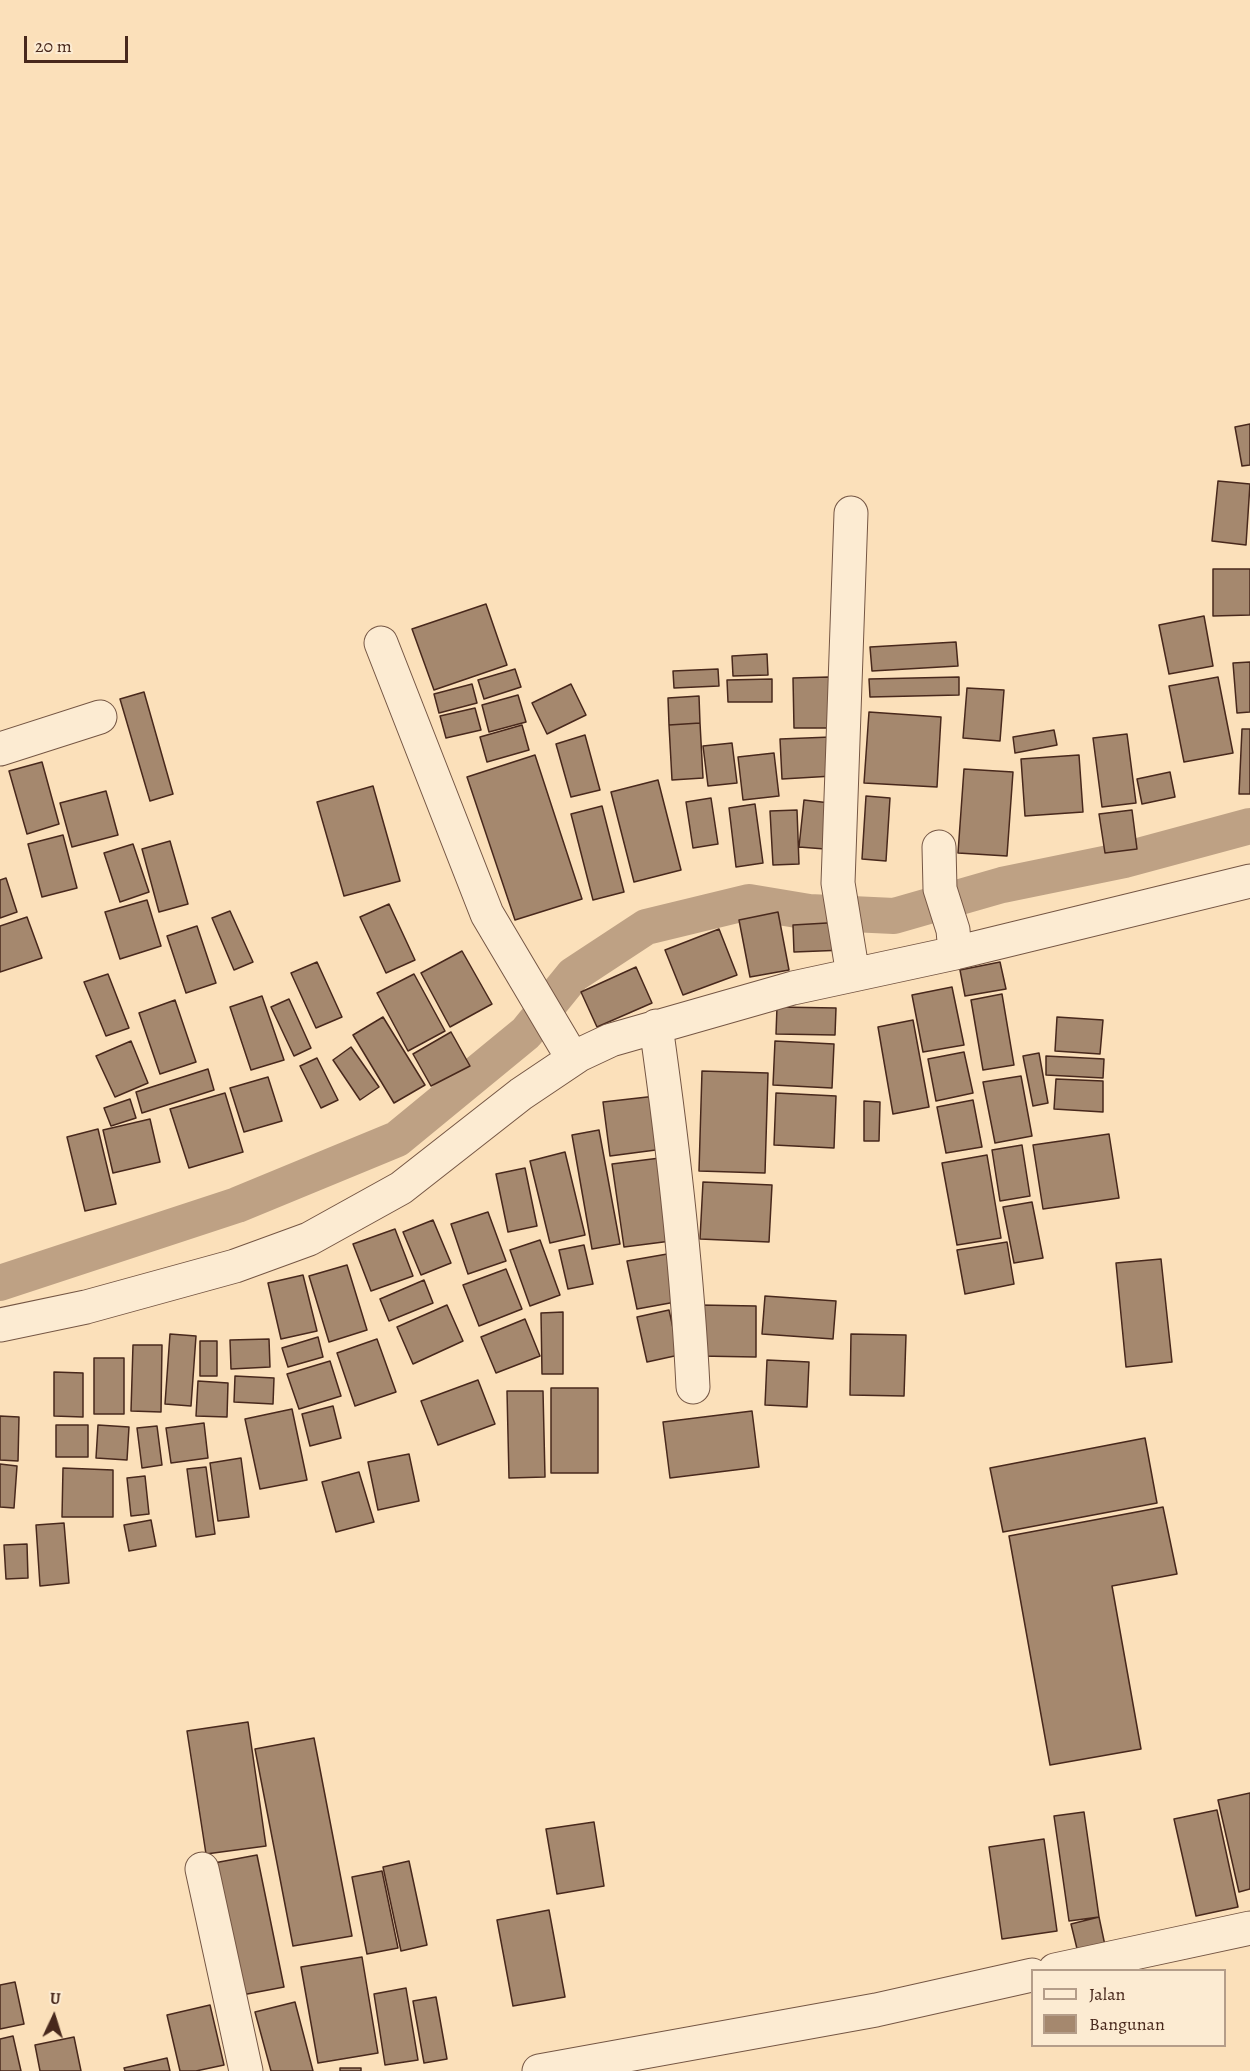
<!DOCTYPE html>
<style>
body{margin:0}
#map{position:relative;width:1250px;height:2071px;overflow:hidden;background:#fbe0ba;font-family:Alegreya,serif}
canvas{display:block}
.legend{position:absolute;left:1031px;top:1969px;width:195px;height:78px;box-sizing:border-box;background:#fcebd2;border:2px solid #b49d89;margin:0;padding:8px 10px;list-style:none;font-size:18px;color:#48281c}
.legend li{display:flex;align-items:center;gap:12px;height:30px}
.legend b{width:30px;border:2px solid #b49d89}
.north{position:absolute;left:24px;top:1987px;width:60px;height:60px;-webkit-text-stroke:4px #fcebd2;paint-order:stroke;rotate:4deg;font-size:16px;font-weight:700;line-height:24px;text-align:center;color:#48281c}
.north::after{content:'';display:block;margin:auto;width:21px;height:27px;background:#48281c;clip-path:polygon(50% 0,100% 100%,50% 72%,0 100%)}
.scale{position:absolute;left:24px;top:36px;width:104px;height:27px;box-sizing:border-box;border:3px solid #48281c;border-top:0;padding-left:8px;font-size:18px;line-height:21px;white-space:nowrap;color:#48281c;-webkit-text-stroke:4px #fcebd2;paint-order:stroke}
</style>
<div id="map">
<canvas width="1250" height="2071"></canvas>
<ul class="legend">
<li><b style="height:8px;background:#fcebd2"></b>Jalan</li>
<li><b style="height:16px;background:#a5886e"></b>Bangunan</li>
</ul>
<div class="north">U</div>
<div class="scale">20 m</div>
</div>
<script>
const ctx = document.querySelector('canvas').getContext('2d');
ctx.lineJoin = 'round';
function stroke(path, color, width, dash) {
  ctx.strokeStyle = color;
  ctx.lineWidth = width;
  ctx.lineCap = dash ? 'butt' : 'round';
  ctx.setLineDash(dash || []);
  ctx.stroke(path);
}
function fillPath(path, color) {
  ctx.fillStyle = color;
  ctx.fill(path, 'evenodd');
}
const canal = new Path2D(`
 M 0,1283 L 237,1205 L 397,1139 L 526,1033 L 573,975 L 646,927 L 749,902 L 809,912 L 894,916 L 1002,885 L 1124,860 L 1250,826`);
const building = new Path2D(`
 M 1250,424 L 1250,465 L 1242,466 L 1235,427 Z
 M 1218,481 L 1250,484 L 1246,545 L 1212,541 Z
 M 1213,569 L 1250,569 L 1250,615 L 1213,616 Z
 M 486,604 L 507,665 L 434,690 L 412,629 Z
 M 1204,616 L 1213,666 L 1169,674 L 1159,625 Z
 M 956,642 L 958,666 L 872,671 L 870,647 Z
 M 767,654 L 768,675 L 733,676 L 732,656 Z
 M 1250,662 L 1250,712 L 1237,713 L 1233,663 Z
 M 515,669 L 521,687 L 484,699 L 478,680 Z
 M 718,669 L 719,686 L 674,688 L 673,671 Z
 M 829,677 L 830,728 L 794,728 L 793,678 Z
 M 959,677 L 959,695 L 870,697 L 869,679 Z
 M 1218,677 L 1233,753 L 1184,762 L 1169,686 Z
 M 772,679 L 772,702 L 728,702 L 727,680 Z
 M 472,684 L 477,703 L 439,713 L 434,694 Z
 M 571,684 L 586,715 L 547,734 L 532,703 Z
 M 967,688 L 1004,690 L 1000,741 L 963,738 Z
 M 144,692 L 173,794 L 150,801 L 120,699 Z
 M 518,695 L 526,722 L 489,732 L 482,705 Z
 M 699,696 L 700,723 L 669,725 L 668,698 Z
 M 475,708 L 481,730 L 446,738 L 440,716 Z
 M 869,712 L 941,717 L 937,787 L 864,783 Z
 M 700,723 L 703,778 L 672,780 L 669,725 Z
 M 522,725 L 529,750 L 487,762 L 480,737 Z
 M 1242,729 L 1250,729 L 1250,794 L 1239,794 Z
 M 1054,730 L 1057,745 L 1015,753 L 1013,737 Z
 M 1127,734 L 1136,803 L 1102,807 L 1093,738 Z
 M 585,735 L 600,790 L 571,797 L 556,744 Z
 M 831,737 L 833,776 L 782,779 L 780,739 Z
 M 732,743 L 737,783 L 708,786 L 703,746 Z
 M 774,753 L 779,796 L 743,800 L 738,757 Z
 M 535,755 L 582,899 L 515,920 L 467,777 Z
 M 1079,755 L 1083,812 L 1025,816 L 1021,759 Z
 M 42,762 L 59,824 L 27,834 L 9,771 Z
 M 964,769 L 1013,772 L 1007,856 L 958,853 Z
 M 1170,772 L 1175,797 L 1142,804 L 1137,779 Z
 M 658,780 L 681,870 L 634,882 L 611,792 Z
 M 373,786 L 400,881 L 344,896 L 317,802 Z
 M 106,791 L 118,835 L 72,847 L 60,803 Z
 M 866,796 L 890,798 L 886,861 L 862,859 Z
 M 711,798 L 718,844 L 693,848 L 686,802 Z
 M 804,800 L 830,803 L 825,849 L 799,847 Z
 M 755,804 L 763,863 L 736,867 L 729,808 Z
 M 602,806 L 624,892 L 593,900 L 571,814 Z
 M 797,810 L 799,864 L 773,865 L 770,811 Z
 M 1132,810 L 1137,849 L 1105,853 L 1099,814 Z
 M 63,835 L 77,888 L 42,897 L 28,844 Z
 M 170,841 L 188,904 L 159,912 L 142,849 Z
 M 133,844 L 149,892 L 120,902 L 104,853 Z
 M 6,878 L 17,912 L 0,918 L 0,880 Z
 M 147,900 L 161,946 L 120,959 L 105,912 Z
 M 389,904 L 415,960 L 386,973 L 360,917 Z
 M 230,911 L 253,962 L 234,970 L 212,918 Z
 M 778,912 L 789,970 L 750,977 L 739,920 Z
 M 27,917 L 42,958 L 0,972 L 0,926 Z
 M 844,922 L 845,950 L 794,952 L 793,925 Z
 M 197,926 L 216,983 L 186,993 L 167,936 Z
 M 719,929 L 737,975 L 683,995 L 665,950 Z
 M 462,951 L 492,1004 L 450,1027 L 421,973 Z
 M 317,962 L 342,1017 L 316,1028 L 291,973 Z
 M 1000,962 L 1006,989 L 965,996 L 960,970 Z
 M 636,967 L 652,1003 L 597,1027 L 581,992 Z
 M 108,974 L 129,1028 L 106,1036 L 84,982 Z
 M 414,974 L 445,1031 L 408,1051 L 377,993 Z
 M 952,987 L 964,1045 L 923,1052 L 912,995 Z
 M 1002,994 L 1014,1065 L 983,1070 L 971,1000 Z
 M 262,996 L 284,1060 L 251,1070 L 230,1007 Z
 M 289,999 L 311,1048 L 294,1056 L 271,1007 Z
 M 175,1000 L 196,1062 L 160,1074 L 139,1013 Z
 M 777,1007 L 836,1008 L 835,1035 L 776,1034 Z
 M 383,1017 L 425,1085 L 394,1103 L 353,1035 Z
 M 1057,1017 L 1103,1020 L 1100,1054 L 1055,1051 Z
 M 913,1020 L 929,1107 L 893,1114 L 878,1027 Z
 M 451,1032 L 470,1066 L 431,1086 L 413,1054 Z
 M 131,1041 L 148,1083 L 115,1097 L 96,1056 Z
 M 775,1041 L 834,1044 L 832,1088 L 773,1085 Z
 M 351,1047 L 379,1087 L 360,1100 L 333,1060 Z
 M 964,1052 L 973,1093 L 936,1101 L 928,1059 Z
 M 1039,1053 L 1048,1103 L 1033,1106 L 1023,1056 Z
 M 1046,1056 L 1104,1059 L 1103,1078 L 1046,1075 Z
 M 317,1058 L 338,1100 L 321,1108 L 300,1066 Z
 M 208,1069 L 214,1090 L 142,1113 L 136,1092 Z
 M 702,1071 L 768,1073 L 765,1173 L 699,1171 Z
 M 1021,1076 L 1032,1136 L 995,1143 L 983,1082 Z
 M 268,1077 L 282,1121 L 244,1132 L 230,1088 Z
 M 1056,1079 L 1103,1081 L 1103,1112 L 1054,1109 Z
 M 225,1093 L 243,1152 L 189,1168 L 170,1109 Z
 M 776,1093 L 836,1096 L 834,1148 L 774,1145 Z
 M 665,1095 L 671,1148 L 610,1156 L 603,1102 Z
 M 130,1099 L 136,1118 L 111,1126 L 104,1108 Z
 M 973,1100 L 982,1147 L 946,1153 L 937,1107 Z
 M 864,1101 L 880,1102 L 879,1141 L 864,1141 Z
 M 150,1119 L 160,1162 L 113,1173 L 103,1130 Z
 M 98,1129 L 116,1204 L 85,1211 L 67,1137 Z
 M 599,1130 L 620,1244 L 592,1249 L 572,1135 Z
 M 1109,1134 L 1119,1198 L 1043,1209 L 1033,1145 Z
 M 1022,1145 L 1030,1196 L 1000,1201 L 992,1150 Z
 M 565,1152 L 585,1235 L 550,1243 L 530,1161 Z
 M 987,1155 L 1001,1238 L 957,1245 L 942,1163 Z
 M 668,1157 L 679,1240 L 624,1247 L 612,1164 Z
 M 525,1168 L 537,1226 L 508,1232 L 496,1174 Z
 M 703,1182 L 772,1185 L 769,1242 L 700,1239 Z
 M 1032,1202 L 1043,1258 L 1014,1263 L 1003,1207 Z
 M 488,1212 L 506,1261 L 468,1274 L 451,1224 Z
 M 433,1220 L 451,1263 L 421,1275 L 403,1232 Z
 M 395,1229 L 413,1276 L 371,1291 L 353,1244 Z
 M 540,1240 L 560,1295 L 530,1306 L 510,1250 Z
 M 1007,1242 L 1014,1284 L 965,1294 L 957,1250 Z
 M 584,1245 L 593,1284 L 568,1289 L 559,1250 Z
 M 673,1253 L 681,1301 L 637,1309 L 627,1261 Z
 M 1161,1259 L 1172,1362 L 1126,1367 L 1116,1263 Z
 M 347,1265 L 367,1330 L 329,1342 L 309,1276 Z
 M 506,1269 L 522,1309 L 479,1326 L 463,1285 Z
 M 303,1275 L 317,1331 L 281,1339 L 268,1283 Z
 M 424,1280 L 433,1303 L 389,1321 L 380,1299 Z
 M 765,1296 L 836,1301 L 833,1339 L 762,1334 Z
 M 447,1305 L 463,1341 L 413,1364 L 397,1327 Z
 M 700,1305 L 756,1306 L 756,1357 L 699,1356 Z
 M 669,1310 L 679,1355 L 647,1362 L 637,1317 Z
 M 563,1312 L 563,1374 L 542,1374 L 541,1313 Z
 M 525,1319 L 540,1356 L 496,1373 L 481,1337 Z
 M 170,1334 L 196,1336 L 191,1406 L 165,1404 Z
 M 851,1334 L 906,1335 L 904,1396 L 850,1395 Z
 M 318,1337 L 323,1357 L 288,1367 L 282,1348 Z
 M 269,1339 L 270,1367 L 231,1369 L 230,1340 Z
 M 377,1339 L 396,1392 L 355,1406 L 337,1353 Z
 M 200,1341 L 217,1341 L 217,1376 L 200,1376 Z
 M 133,1345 L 162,1345 L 161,1412 L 131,1411 Z
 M 94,1358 L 124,1358 L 124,1414 L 94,1414 Z
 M 767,1360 L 809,1362 L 807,1407 L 765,1405 Z
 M 330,1361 L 341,1396 L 299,1409 L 287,1374 Z
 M 54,1372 L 83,1373 L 83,1417 L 54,1416 Z
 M 235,1376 L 274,1378 L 273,1404 L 234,1402 Z
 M 478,1380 L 495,1424 L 438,1445 L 421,1401 Z
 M 198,1381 L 228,1383 L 227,1417 L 196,1416 Z
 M 551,1388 L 598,1388 L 598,1473 L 551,1473 Z
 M 507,1391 L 543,1391 L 545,1477 L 509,1478 Z
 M 333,1406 L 341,1438 L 310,1446 L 302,1414 Z
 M 292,1409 L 307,1480 L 260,1489 L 245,1419 Z
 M 752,1411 L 759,1467 L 670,1478 L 663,1422 Z
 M 0,1416 L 19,1417 L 18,1461 L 0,1460 Z
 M 204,1423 L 208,1458 L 171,1463 L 166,1428 Z
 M 56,1425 L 88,1425 L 88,1457 L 56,1457 Z
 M 98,1425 L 129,1427 L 127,1460 L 96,1458 Z
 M 157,1426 L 162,1465 L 142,1468 L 137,1428 Z
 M 1145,1438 L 1157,1503 L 1003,1532 L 990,1468 Z
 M 409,1454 L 419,1501 L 378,1510 L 368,1462 Z
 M 241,1458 L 249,1517 L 218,1521 L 210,1463 Z
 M 0,1464 L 17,1466 L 14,1508 L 0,1507 Z
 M 206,1467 L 215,1534 L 196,1537 L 187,1469 Z
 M 63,1468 L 113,1470 L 113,1517 L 62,1517 Z
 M 359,1472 L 374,1522 L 336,1532 L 322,1482 Z
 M 145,1476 L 149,1514 L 131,1516 L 127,1478 Z
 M 1163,1507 L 1177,1574 L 1112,1586 L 1141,1749 L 1050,1765 L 1009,1536 Z
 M 151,1520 L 156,1546 L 129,1551 L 124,1525 Z
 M 64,1523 L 69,1583 L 40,1586 L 36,1525 Z
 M 27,1544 L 28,1578 L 6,1579 L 4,1545 Z
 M 248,1722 L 266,1846 L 206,1854 L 187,1731 Z
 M 314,1738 L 352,1936 L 293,1946 L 255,1749 Z
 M 1250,1793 L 1250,1889 L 1239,1892 L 1218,1800 Z
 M 1217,1810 L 1238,1907 L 1196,1916 L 1174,1819 Z
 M 1084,1812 L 1099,1917 L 1069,1921 L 1054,1816 Z
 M 594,1822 L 604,1886 L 557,1894 L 546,1829 Z
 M 1044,1839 L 1057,1931 L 1002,1939 L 989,1847 Z
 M 257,1855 L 284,1987 L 242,1995 L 214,1863 Z
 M 409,1861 L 427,1945 L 401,1951 L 383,1867 Z
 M 382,1871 L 398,1948 L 367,1954 L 352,1877 Z
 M 549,1910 L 565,1997 L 513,2006 L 497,1920 Z
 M 1099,1917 L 1107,1955 L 1080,1961 L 1071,1924 Z
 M 362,1957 L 378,2053 L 318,2063 L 301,1967 Z
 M 15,1982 L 24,2024 L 0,2029 L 0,1985 Z
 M 406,1988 L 418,2060 L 385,2065 L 374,1994 Z
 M 436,1997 L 447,2059 L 424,2063 L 413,2001 Z
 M 295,2002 L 313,2071 L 271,2071 L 255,2012 Z
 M 210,2005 L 224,2065 L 196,2071 L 180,2071 L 167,2015 Z
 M 13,2036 L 21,2071 L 0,2071 L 0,2039 Z
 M 74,2037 L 81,2071 L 40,2071 L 35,2045 Z
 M 167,2058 L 170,2071 L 125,2071 L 124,2068 Z
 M 340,2068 L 361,2068 L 361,2071 L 340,2071 Z`);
const minor = new Path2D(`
 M 851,513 L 838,883 L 853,975
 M 381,643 L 487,914 L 573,1059
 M 0,749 L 100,717
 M 939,847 L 940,889 L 953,930 L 955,953
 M 656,1026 C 673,1146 687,1266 693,1387
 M 0,1325 L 86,1307 L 235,1266 L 309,1239 L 401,1188 L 521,1094 L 579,1055 L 611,1040 L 793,988 L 955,953 L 1250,881
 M 202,1869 L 246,2071
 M 1055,1970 L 1250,1928
 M 539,2071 L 876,2010 L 1032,1975`);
stroke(canal, '#bea184', 36);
fillPath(building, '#a5886e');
stroke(building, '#48281c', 1.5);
stroke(minor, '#755644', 35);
stroke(minor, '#fcebd2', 33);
</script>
